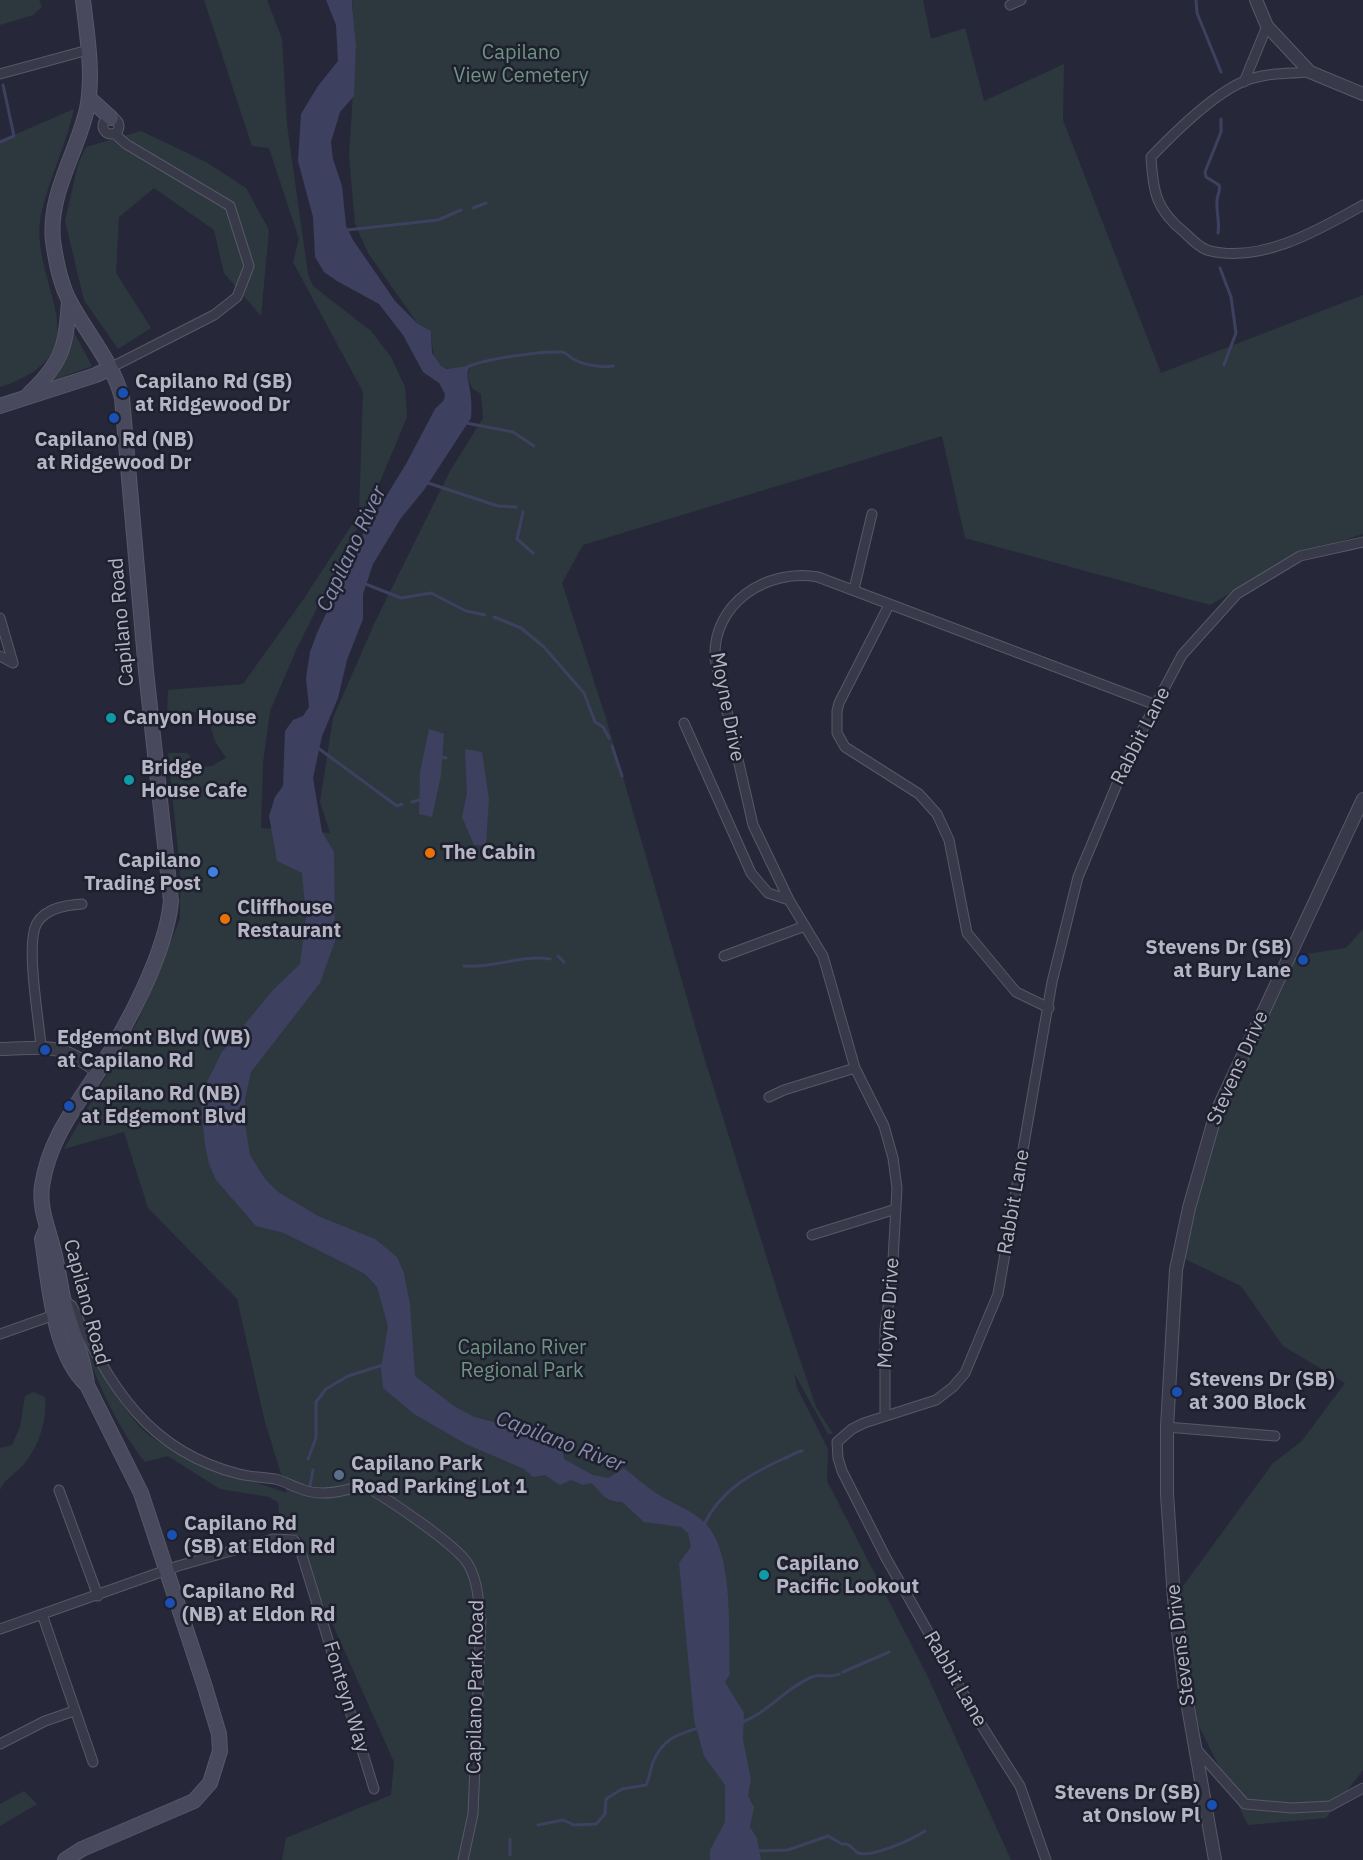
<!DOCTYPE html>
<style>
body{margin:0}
canvas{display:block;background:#262839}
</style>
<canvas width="1363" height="1860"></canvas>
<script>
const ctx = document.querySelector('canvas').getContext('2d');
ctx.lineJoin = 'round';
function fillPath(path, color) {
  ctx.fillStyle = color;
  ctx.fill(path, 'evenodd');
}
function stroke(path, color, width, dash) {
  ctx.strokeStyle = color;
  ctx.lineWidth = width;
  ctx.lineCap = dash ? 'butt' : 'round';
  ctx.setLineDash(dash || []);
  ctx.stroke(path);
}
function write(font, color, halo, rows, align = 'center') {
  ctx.font = font + ' "IBM Plex Sans",sans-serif';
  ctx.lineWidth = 5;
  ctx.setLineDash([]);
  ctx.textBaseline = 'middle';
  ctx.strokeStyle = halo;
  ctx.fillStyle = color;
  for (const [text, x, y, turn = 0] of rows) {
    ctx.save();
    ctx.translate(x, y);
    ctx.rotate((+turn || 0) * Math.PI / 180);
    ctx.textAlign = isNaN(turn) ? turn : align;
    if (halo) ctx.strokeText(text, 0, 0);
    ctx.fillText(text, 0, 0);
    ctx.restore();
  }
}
const green = new Path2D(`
 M 0,0 L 39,0 L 42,7 L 33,15 L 0,25 Z
 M 204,0 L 267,0 L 282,39 L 287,125 L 308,274 L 313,286 L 371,331 L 391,357 L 405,387 L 407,417 L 376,491 L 297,648 L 270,711 L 263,763 L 261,828 L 330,833 L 320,802 L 333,718 L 375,622 L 450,471 L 483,418 L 481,394 L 472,388 L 467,377 L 470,369 C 462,368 452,370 446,368 C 430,364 433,343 431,331 L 418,324 L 368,253 L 355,224 L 349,155 L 356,48 L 352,0 L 923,0 L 931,39 L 965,28 L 984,101 L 1064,64 L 1063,120 L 1161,373 L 1363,295 L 1363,534 L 1292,557 L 1210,605 L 965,538 L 942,436 L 583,545 L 562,583 L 605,715 L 704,1057 L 780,1300 L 816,1407 L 833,1434 L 828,1434 L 794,1373 L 797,1388 L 828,1449 L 827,1481 L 927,1675 L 1011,1860 L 282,1860 L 286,1838 L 391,1795 L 394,1762 L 320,1596 L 301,1537 L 280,1529 L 278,1502 L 269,1497 L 220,1489 L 168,1456 L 145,1462 C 115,1425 94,1374 78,1329 C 98,1362 116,1403 143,1430 C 173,1458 248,1479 287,1493 L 265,1422 L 237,1299 L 148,1208 L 124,1132 L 64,1149 L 138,1021 L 180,919 L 180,869 L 168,753 L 187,753 L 197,767 L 212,766 L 226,758 L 215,741 L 206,710 L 167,716 L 168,690 L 243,684 L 303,600 L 359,514 L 363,392 L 293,262 L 299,239 L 269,148 L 252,146 Z
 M 74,109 C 66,145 49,179 41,214 C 27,285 109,352 0,387 L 0,141 Z
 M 141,131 L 206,162 L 246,188 L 269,230 L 261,316 L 224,273 L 214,230 L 154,188 L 119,217 L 116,273 L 151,328 L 118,349 L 84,300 L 65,221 L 78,164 L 86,147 Z
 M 72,329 L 92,366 L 43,384 Z
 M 1363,929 L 1363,1770 L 1326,1818 L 1248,1825 L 1197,1722 L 1194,1681 L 1188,1666 L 1178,1593 L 1273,1463 L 1301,1442 L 1345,1383 L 1283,1346 L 1241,1286 L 1183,1258 L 1218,1125 L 1294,956 L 1346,948 Z
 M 34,1392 L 45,1397 C 47,1421 40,1443 25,1463 C 17,1473 4,1479 0,1490 L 0,1448 L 12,1445 L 20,1427 L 25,1396 Z
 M 24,1791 L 37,1804 L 0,1826 L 0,1804 Z`);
const water = new Path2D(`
 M 326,0 L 352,0 L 352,4 L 356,45 L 354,96 L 340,112 L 331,142 L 333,159 L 342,186 L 346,226 L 353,240 L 395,301 L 418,324 L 431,331 L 432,353 L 441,366 L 447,369 L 469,366 C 469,370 466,375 468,380 C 471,393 472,404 471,418 L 424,490 L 401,518 L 373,564 L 363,594 L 363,619 L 347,660 L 338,698 L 322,736 L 313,778 L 322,832 L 334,852 L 335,941 L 320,983 L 251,1072 L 245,1099 L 245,1124 L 250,1155 L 265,1179 L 278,1192 L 318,1216 L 375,1239 L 397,1257 L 404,1273 L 410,1304 L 415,1376 L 454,1406 L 474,1417 L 498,1423 L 562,1447 L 564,1459 L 593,1475 L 608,1478 L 624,1468 C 634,1476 643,1484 653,1491 C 670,1503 689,1508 704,1522 C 735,1551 728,1634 730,1674 L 725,1682 L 744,1713 L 743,1740 L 751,1779 L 748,1796 L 754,1807 L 750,1827 L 757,1838 L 761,1860 L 710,1860 L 710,1850 L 725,1822 L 725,1785 L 704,1756 L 694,1720 L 679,1563 L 691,1547 L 688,1533 L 681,1527 L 644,1522 L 622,1502 C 604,1502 602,1492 591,1483 L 583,1485 L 571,1480 L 560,1485 L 545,1475 L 533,1477 L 524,1469 L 466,1444 L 414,1414 L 383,1388 L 381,1368 L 388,1326 L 377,1287 L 365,1274 L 346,1264 L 284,1233 L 256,1226 L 216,1180 L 209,1164 L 205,1145 L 200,1096 L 222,1052 L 273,990 L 300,964 L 306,916 L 302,873 L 277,861 L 269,816 L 275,797 L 283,786 L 285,731 L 293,720 L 303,716 L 309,707 L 306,678 L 310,652 L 317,633 L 363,534 L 406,464 L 435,409 L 444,400 L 445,394 L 439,383 L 423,372 L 403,335 L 379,304 L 337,281 L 324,272 L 315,257 L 313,217 L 298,161 L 301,114 L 318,86 L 338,61 L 336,25 Z
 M 429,729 L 444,734 L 441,775 L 432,817 L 419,814 L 420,772 Z
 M 465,749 L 482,752 L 489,799 L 486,845 L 474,845 L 462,817 L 467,793 Z`);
const stream = new Path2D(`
 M 1196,0 L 1197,13 L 1221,72
 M 0,142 L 14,136 L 3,85
 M 473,208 L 486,203
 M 347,230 L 438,220 L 461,210
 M 1218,233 C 1220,221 1216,211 1217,201 C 1217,194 1221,192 1219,185 L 1206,177 L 1205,172 L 1221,132 L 1221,119
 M 1220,268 L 1231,297 L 1236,333 L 1224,365
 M 465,368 C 482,359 541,351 561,352 C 566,352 568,356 573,359 C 584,365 601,368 613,366
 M 466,423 L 513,432 L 534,446
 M 425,482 L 498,506 L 516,507
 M 523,512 L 517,539 L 533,553
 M 363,583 L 401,598 L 431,593 L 466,611 L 485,615
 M 494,617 L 521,628 L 544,647 L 584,693 L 595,722 L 603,727 L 609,738
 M 612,746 L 622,776
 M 318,748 L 397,806 L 402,804
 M 442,757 L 446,758
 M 412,802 L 419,800
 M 558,956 L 564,962
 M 464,966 C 493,969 522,954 550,959
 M 308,1459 L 316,1438 L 316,1402 L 326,1389 L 348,1376 L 383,1365
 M 310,1486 L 313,1470
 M 704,1525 C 720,1490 752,1473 785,1458 C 791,1456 795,1452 802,1451
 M 843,1672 L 889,1652
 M 740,1723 C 768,1713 785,1688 812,1677 C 821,1673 828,1679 839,1674
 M 538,1825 L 563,1820 L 574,1825 L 596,1824 L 605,1814 L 606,1799 L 622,1789 L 646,1785 C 650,1777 650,1770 653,1762 C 663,1739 676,1735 698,1728
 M 510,1839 L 510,1855
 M 756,1851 L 788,1850 L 828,1836 L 842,1844 L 847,1844 C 851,1846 855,1851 858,1853 C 872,1858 913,1839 925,1831`);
const minor = new Path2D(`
 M 1010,5 L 1021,0
 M 1310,72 C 1290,73 1270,73 1250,79 C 1218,89 1174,133 1151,157 C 1153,192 1156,210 1185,233 C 1191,239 1199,247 1207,250 C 1259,265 1319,230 1363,205
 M 0,74 L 88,50
 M 1244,82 L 1267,26
 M103 126a8 8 0 1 1 16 0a8 8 0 1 1-16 0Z
 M 110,368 L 214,315 L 237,297 L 249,266 L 230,206 L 126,144 L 115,134
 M 854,589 L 872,514
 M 889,605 L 839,703 L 837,711 L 837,733 L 845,747 L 919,794 L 937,814 L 949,840 L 967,933 L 1016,992 L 1049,1008
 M 0,618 L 13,663
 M 0,656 L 13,663
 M 684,723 L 751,873 L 768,893 L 789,900
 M 724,956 L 805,926
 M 41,1046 C 39,1020 25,943 37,923 C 46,908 66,905 82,904
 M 769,1097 L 784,1090 L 855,1068
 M 812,1235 L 896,1209
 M 64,1300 L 72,1306 C 110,1386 147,1451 239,1474 C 251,1477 263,1477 275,1479 C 284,1481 292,1486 301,1489 C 321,1497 343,1492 363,1485 C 385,1497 456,1544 468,1564 C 478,1581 478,1600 481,1619 L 473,1814 L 463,1860
 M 0,1334 L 57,1314
 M 885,1416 L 885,1330 L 892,1278 L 897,1188 L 893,1158 L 884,1126 L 855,1068 L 823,956 L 789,900 L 753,825 L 715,659 C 712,603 767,568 818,577 L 1156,705
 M 1167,1427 L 1275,1436
 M 59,1490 L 98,1596
 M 42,1614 L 93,1762
 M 0,1629 L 178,1566 L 273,1539 L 294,1540 L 301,1552 L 374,1789
 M 0,1744 L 45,1721 L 74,1711
 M 1197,1750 L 1245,1804 L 1292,1808 L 1330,1806 L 1363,1788
 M 1046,1860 L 1020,1786 L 980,1723 L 886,1558 L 842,1471 L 838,1458 L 837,1442 L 852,1429 L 864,1423 L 936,1400 L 953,1387 L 965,1373 L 998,1294 L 1052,982 L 1078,877 L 1130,753 L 1182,655 L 1237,594 L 1300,556 L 1363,542`);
const tertiary = new Path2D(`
 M 1256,0 L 1267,26 L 1310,72 L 1363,94
 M 0,1049 C 46,1048 58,1041 98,1072
 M 1215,1860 L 1185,1690 L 1174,1599 L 1167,1494 L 1167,1427 L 1176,1270 L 1189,1208 L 1216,1113 L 1363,799`);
const secondary = new Path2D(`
 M 83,0 C 87,35 94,74 87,109 C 77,153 48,194 53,241 C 56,261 60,284 70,302 C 87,334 113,362 122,398 L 146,671 L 171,901 C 166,954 126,1027 98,1072 C 74,1109 49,1140 42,1186 C 39,1209 48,1227 53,1248 C 58,1266 60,1284 64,1302 C 71,1330 84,1357 87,1385
 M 89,98 L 111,118
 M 29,394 C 63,362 66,346 69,301
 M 0,406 L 96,375 L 110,368
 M 46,1230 L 42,1239 C 49,1283 53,1354 87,1385 L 141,1493 L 204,1684 L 219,1734 L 220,1751 L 210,1783 L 194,1801 L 82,1849 L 65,1860`);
const markers = [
 [123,393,6,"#1a4fb4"],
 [114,418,6,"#1a4fb4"],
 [111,718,6,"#0f9aa8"],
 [129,780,6,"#0f9aa8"],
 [430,853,6,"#e8710a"],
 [213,872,6,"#3f7fe0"],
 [225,919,6,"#e8710a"],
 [1303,960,6,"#1a4fb4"],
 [45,1050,6,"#1a4fb4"],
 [69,1106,6,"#1a4fb4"],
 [1177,1392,6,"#1a4fb4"],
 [339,1475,6,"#5c6f8a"],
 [172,1535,6,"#1a4fb4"],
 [764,1575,6,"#0f9aa8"],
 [170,1603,6,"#1a4fb4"],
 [1212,1805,6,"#1a4fb4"]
];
const parkNames = [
 ["Capilano",521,53],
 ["View Cemetery",521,76],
 ["Capilano River",522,1348],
 ["Regional Park",522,1371]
];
const poiNames = [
 ["Capilano Rd (SB)",135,382],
 ["at Ridgewood Dr",135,405],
 ["Capilano Rd (NB)",114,440,"center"],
 ["at Ridgewood Dr",114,463,"center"],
 ["Canyon House",123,718],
 ["Bridge",141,768],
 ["House Cafe",141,791],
 ["The Cabin",442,853],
 ["Capilano",201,861,"right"],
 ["Trading Post",201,884,"right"],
 ["Cliffhouse",237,908],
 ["Restaurant",237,931],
 ["Stevens Dr (SB)",1291,948,"right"],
 ["at Bury Lane",1291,971,"right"],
 ["Edgemont Blvd (WB)",57,1038],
 ["at Capilano Rd",57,1061],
 ["Capilano Rd (NB)",81,1094],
 ["at Edgemont Blvd",81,1117],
 ["Stevens Dr (SB)",1189,1380],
 ["at 300 Block",1189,1403],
 ["Capilano Park",351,1464],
 ["Road Parking Lot 1",351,1487],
 ["Capilano Rd",184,1524],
 ["(SB) at Eldon Rd",184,1547],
 ["Capilano",776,1564],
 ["Pacific Lookout",776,1587],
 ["Capilano Rd",182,1592],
 ["(NB) at Eldon Rd",182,1615],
 ["Stevens Dr (SB)",1200,1793,"right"],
 ["at Onslow Pl",1200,1816,"right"]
];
const streetNames = [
 ["Capilano Road",122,622,-95],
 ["Moyne Drive",727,707,79],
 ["Rabbit Lane",1141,736,-63],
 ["Stevens Drive",1238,1068,-66],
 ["Rabbit Lane",1014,1202,-80],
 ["Capilano Road",86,1302,75],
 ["Moyne Drive",889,1313,-86],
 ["Stevens Drive",1181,1645,-97],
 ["Rabbit Lane",955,1679,60],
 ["Capilano Park Road",476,1687,-89],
 ["Fonteyn Way",346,1697,73]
];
const waterNames = [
 ["Capilano River",352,549,-65],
 ["Capilano River",560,1442,21]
];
fillPath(green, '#2c383e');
fillPath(water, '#3d405f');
stroke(stream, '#3d405f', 3);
stroke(minor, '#575867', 11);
stroke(tertiary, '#575867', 14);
stroke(secondary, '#575867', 16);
stroke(minor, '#393a49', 9);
stroke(tertiary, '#393a49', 12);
stroke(secondary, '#48495c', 14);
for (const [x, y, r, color] of markers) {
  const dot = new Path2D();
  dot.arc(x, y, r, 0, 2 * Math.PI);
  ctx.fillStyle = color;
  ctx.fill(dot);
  stroke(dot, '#1e202e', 2);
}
write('20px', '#6f9383', '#1e202e', parkNames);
write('bold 20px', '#b5b5c5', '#1e202e', poiNames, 'left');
write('20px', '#b5b5c5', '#1e202e', streetNames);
write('italic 21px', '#878bad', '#1e202e', waterNames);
</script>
